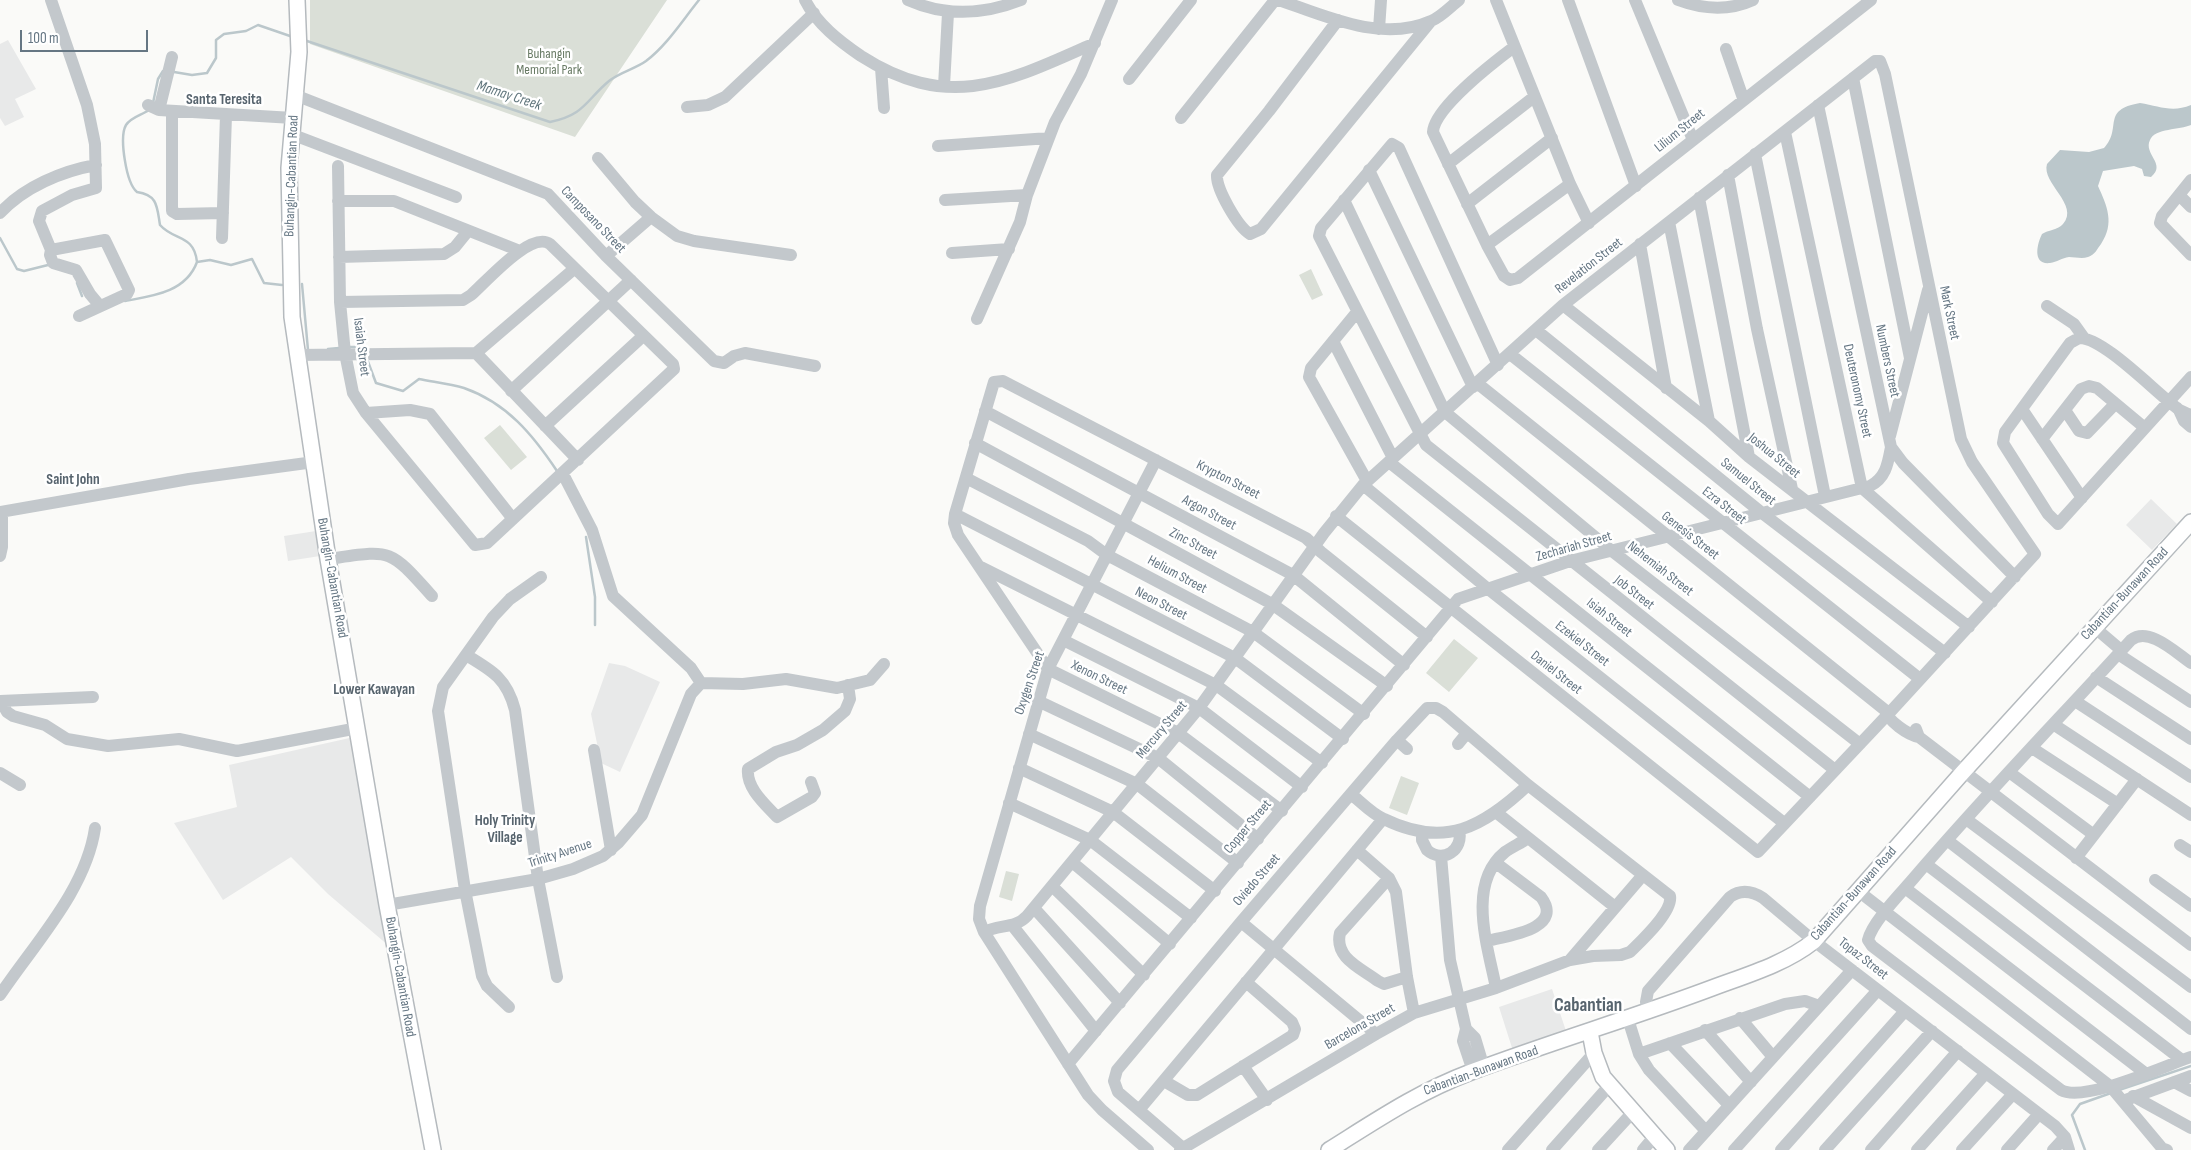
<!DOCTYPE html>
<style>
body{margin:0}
#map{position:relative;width:2191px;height:1150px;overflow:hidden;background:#fafaf8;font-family:"Sofia Sans Condensed",sans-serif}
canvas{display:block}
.scale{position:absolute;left:20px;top:30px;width:128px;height:22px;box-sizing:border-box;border:2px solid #657683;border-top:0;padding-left:6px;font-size:15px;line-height:18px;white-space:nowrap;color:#657683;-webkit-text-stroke:4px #fff;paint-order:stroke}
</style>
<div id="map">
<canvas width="2191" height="1150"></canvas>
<div class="scale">100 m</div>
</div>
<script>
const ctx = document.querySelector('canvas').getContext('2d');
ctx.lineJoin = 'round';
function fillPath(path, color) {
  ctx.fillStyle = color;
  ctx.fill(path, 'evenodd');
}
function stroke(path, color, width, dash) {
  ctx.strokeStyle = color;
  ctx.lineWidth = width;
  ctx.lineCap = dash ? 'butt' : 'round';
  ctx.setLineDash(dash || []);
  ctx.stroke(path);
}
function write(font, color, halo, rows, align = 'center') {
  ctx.font = font + ' "Sofia Sans Condensed",sans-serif';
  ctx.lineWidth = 5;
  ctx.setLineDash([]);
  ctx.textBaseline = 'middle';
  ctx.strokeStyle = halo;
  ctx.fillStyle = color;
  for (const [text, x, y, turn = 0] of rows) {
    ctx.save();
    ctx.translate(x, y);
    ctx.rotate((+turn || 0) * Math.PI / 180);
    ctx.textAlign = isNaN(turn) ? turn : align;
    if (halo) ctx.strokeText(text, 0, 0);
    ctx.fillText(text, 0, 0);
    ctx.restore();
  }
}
const built = new Path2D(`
 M 8,40 L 36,89 L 15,99 L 24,117 L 5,126 L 0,118 L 0,44 Z
 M 2151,499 L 2177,524 L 2152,550 L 2126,525 Z
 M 316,531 L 320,556 L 288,561 L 284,536 Z
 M 609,663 L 625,666 L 660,682 L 620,772 L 601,763 L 591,714 Z
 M 354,737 L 389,946 L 328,894 L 291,857 L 223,900 L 174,823 L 237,807 L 229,765 Z
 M 1552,989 L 1567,1034 L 1513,1051 L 1499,1007 Z`);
const green = new Path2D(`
 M 310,0 L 667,0 L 575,137 L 310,44 Z
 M 1311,269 L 1323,295 L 1312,300 L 1299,275 Z
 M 500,425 L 527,457 L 511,470 L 484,438 Z
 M 1454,639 L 1478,658 L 1449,692 L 1426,673 Z
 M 1401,776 L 1419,783 L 1407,815 L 1389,808 Z
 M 1006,871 L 1019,874 L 1012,901 L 999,897 Z`);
const water = new Path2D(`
 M 2140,103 C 2159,106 2172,113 2191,105 L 2191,125 C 2180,130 2155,128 2150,140 C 2143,154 2167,164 2151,177 L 2144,176 L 2142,169 L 2134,166 L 2103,171 L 2098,186 C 2107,206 2115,223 2101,244 C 2097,249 2095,255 2088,257 C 2082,259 2075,257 2069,257 C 2062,258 2057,262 2050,263 C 2032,265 2037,244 2042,234 C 2048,230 2058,230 2063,224 C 2080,205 2041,183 2047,164 L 2060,150 L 2089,152 L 2104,148 C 2123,128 2100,110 2140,103 Z`);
const stream = new Path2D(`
 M 304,40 L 550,122 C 585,115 586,100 609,81 C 620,72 635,69 646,61 C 667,45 682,21 699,0
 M 174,72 L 192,75 L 207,73 L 216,58 L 216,40 L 224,34 L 246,31 L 258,25 L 290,36
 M 153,103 L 158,79 L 163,71
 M 0,238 L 17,269 L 24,271 L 48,265
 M 197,262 L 210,260 L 231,265 L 252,259 L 264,283 L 282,285
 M 77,283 L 82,296
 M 302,284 L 308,350
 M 125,301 C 153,296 186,292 197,262 C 194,234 174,241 160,225 C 157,207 158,195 137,192 C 126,183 119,137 126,125 C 131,117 142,115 149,110
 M 350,347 L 362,347
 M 328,349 L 339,348
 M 367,359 L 376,383 L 403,391 L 419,379 C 434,382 450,384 464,388 C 507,403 533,435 557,471
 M 586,537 L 595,597 L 595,625
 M 2119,1090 L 2191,1066
 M 2085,1150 L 2072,1115 L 2080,1104 L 2111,1093`);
const minor = new Path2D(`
 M 51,0 L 87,105 L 95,144 L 96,188 L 72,195 L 42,211 L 39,221 L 51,250 L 105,240 L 129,290 L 127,294 L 79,316
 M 805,0 C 817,24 839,41 861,56 C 950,113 1009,81 1095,43
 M 908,0 C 946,17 983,15 1021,0
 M 1279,0 C 1325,16 1382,43 1431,21 C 1441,17 1450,7 1459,0
 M 1496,0 L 1570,184 L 1589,223
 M 1568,0 L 1636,186
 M 1635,0 L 1693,140
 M 1678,0 C 1702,9 1729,11 1753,0
 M 1338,20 L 1269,111 L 1217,175 C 1216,189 1238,227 1250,234 L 1261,229 L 1431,21
 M 1379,29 L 1381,0
 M 1514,47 C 1494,62 1434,108 1433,132 L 1487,245 L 1504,276 L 1510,280 L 1518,278 L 1871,0
 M 1726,49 L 1743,98
 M 881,68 L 884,108
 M 1853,78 L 1910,358
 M 1129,79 L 1191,0
 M 944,86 L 948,13
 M 295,95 L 548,194 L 606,256 L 714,361 L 724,363 L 734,356 L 745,353 L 815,366
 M 148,105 L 159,110 L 293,118
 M 1818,105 L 1891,447 L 1903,463 L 2015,577
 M 687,107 L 708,105 L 725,97 L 814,13
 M 159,110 L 172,57
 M 172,111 L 172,211 L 177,214 L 223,213
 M 1181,118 L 1275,0
 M 1785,132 L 1862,488 L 1992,602
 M 291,134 L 456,197
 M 938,146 L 1049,138
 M 1755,154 L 1825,496
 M 598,158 L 635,202 L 651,217 L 677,236 L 694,241 L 791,255
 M 1448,164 L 1534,97
 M 338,166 L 340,302 L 345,353 L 353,393 L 366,413 L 475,545 L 487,543 L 674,369 L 673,364 L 550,244 C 531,230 486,282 471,295 L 463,300 L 340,302
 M 1369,170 L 1473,387
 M 1728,175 L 1757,329 L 1792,489
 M 2191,180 L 2162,216 L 2160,223 L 2191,255
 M 2179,195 L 2191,207
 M 1699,198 L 1749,457
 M 945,200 L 1027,195
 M 1344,200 L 1445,412 L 1612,551 L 1860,744
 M 338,201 L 394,201 L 520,251
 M 1467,204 L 1552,138
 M 0,213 C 24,187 62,171 96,165
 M 1669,222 L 1709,421
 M 222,238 L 226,115
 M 1640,244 L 1666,388
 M 1487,245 L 1570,184
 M 51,250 L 50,255 L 53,263 L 76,270 L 90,294 L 100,306
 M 952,253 L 1009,249
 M 606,256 L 651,217
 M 339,257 L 444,254 L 455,247 L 468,231
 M 1563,305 L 1709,421 L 1749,457 L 1969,627
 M 2047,306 L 2074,324 L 2084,338
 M 1357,312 L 1311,368 L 1309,377 L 1367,481
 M 977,319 L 1020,222 L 1027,195 L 1055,122 L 1081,74 L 1112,0
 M 1536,330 L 1762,513 L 1945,653
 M 1333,341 L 1393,458
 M 476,353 L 574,269
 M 1510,354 L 1920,679
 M 297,355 L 476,353 L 578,460
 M 1498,365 L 1399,148 L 1392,144 L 1321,228 L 1319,236 L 1426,445 L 1835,770
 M 2191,377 L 2058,524 L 2048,514 L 2003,443 L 2005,432 L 2070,343 L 2079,338 C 2103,337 2156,393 2177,408 C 2181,412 2187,413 2191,415
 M 1477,383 L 1885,710 C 1888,721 1908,735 1919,737
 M 511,391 L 631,280
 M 2022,409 L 2082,498
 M 2065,410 L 2079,431 L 2087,433 L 2115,404
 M 2179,410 L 2184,421 L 2191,427
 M 985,411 L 1293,575 L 1404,665
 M 366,413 L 410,410 L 430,414 L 513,519
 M 545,426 L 643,336
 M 1890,436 L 1928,290
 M 2042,439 L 2081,389 L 2089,386 L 2097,388 L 2145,428
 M 975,443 L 1272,604 L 1387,686
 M 1389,462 L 1810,797
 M 563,474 L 592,530 L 613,596 L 691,668 L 701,683
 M 966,478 L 1088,541 L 1107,555 L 1253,632 L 1364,714
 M 1363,485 L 1487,588 L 1784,823
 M 0,512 L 189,479 L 314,462
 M 955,514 L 1235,658 L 1343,739
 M 0,556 L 2,547 L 2,512
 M 328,559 C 392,550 388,547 432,596
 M 981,567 L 1216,685 L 1322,763
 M 2094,627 L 2121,650
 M 1063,640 L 1199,708 L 1302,787
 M 2118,654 L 2191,702
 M 466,655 C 493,671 507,679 515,710 L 538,879 L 557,977
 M 2191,663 C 2176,653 2149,626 2131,640 C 2058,720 1983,797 1913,879 C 1901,893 1872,922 1868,940 L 1872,946 L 2061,1090 C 2084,1103 2164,1066 2191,1057
 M 2096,677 L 2191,739
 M 0,701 L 93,697
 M 1,701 L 7,712 L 13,716 L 45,725 L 67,739 L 108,746 L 179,739 L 237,751 L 358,728
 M 1038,701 L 1158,758 L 1258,839
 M 2075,701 L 2191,777
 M 2053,724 L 2191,815
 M 1916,729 L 1919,737 L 2191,945
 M 1029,734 L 1137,784 L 1238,863
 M 1397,740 L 1407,749
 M 1458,744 L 1467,733
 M 2032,748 L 2118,804
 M 594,750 L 611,850
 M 1019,768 L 1113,812 L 1215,891
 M 2009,772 L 2094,835
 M 0,773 L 20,785
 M 811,782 L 815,793 L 812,797 L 777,817 C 765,804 746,788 748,769 L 776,752 L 797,745 L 823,730 L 845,711 L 850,699 L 848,685
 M 1351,794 C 1361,802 1372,814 1384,819 C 1445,849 1483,827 1528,785
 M 1009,803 L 1090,840 L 1191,918
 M 1282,811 L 1178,733 L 1048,669 L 958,535 L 954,523 L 955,514 L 994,382 L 1003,381 L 1306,538 L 1321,552 L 1427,637
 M 1497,813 L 1615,907
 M 1966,819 L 2191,987
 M 1422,833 L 1422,840 L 1427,850 C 1443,864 1464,850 1459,830
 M 1947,840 L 2191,1029
 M 2180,845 L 2191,852
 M 1357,850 L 1389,878 L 1396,892 L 1407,977 L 1414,1013
 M 1441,856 L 1450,960 L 1466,1029 L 1463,1041 L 1473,1071
 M 2076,858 L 2137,779
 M 1072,862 L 1170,944
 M 1926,864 L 2182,1060
 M 1389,878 L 1340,933 C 1334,958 1361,968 1378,981 L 1384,984 L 1407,977
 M 2155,880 L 2191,906
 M 1052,886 L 1144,975
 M 1905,888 L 2145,1073
 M 1857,890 L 2110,1086 L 2162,1148 L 2167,1150
 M 387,905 L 538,879 L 573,869 L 603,856 L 618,843 L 642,815 L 691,694 L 701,683 L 743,684 L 786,679 L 837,688 L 870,680 L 884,664
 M 1034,908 L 1120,1003
 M 1241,922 L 1376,1034
 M 1012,925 L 1096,1031
 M 984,932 C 999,924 1015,929 1027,916 L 1199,708 L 1324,533 L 1363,485 L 1563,305 L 1875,61 L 1880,61 L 1885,74 L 1961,439 L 1972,462 L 2035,554 L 1892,710 L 1758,852 L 1336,516
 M 1487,941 C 1507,936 1565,929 1541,897 L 1496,863
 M 1570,960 L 1643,875
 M 1496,988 C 1488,947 1466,884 1505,852 C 1512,847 1521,843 1528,838
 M 0,995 C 34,944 86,890 95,828
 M 509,1007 L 487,986 L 482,976 L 465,890 L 438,711 L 443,687 L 493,617 L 510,599 L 541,577
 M 1649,1012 L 1646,1002 L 1648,991 L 1730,897 C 1741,889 1752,891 1763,898 L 1814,941 L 2055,1126 L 2065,1137 L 2069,1150
 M 1740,1018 L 1773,1057
 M 1628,1019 L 1639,1054 L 1649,1070 L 1706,1131
 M 1466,1029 L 1475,1038 L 1484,1068
 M 1705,1030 L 1751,1082
 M 1670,1043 L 1729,1105
 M 1639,1054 L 1785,1004 L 1805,1001 L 1819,1006
 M 1068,1064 L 1458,599 L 1570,561 L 1870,486 C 1886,478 1888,463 1891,447
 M 1243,1066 L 1267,1100
 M 1164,1081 L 1188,1095 L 1197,1095 L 1293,1035 L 1295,1029 L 1292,1022 L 1246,982
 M 2174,1082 L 2191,1091
 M 2133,1096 L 2191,1128
 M 2123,1101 L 2191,1076
 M 1139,1110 L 1383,819
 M 1148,1150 L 1102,1110 L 1088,1095 L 984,932 L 979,919 L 980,906 L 1048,669 L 1156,460
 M 1180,1150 L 1376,1034 L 1414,1013 L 1496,988 L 1570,960 L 1593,956 L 1621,955 L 1630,952 C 1641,941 1673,912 1670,896 L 1528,785 L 1443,712 L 1436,708 L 1427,708 L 1397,740 L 1241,922 L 1117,1070 L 1114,1081 L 1118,1092 L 1183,1148
 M 1508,1150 L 1594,1053
 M 1552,1150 L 1609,1086
 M 1598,1150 L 1632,1113
 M 1643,1150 L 1654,1137
 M 1689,1150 L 1852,970
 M 1734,1150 L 1878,990
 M 1781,1150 L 1905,1011
 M 1825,1150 L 1932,1031
 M 1871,1150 L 1958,1051
 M 1917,1150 L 1986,1073
 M 1962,1150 L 2013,1094
 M 2007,1150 L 2039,1114
 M 2053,1150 L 2065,1137`);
const major = new Path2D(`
 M 297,0 L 299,52 L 289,168 L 292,317 L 328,559 L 387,905 L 433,1150
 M 1590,1032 L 1594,1053 L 1603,1077 L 1667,1150
 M 1329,1150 C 1377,1120 1418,1092 1471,1072 C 1551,1042 1632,1018 1712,988 C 1747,975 1785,964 1814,941 L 1963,772 L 2191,522`);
const parkNames = [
 ["Buhangin",549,54],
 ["Memorial Park",549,70]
];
const streetNames = [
 ["Lilium Street",1680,131,-39],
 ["Buhangin-Cabantian Road",292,176,-88],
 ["Camposano Street",593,220,46],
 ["Revelation Street",1589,266,-38],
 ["Mark Street",1949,313,78],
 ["Isaiah Street",361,347,83],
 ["Numbers Street",1887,361,78],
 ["Deuteronomy Street",1857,391,78],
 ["Joshua Street",1774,456,39],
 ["Krypton Street",1228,480,27],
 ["Samuel Street",1748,482,39],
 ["Ezra Street",1724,506,38],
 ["Argon Street",1209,513,28],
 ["Genesis Street",1690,536,38],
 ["Zinc Street",1193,544,28],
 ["Zechariah Street",1574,547,-16],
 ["Nehemiah Street",1660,569,38],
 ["Helium Street",1177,575,28],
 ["Buhangin-Cabantian Road",332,578,80],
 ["Job Street",1634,593,38],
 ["Cabantian-Bunawan Road",2125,594,-47],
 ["Neon Street",1161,604,27],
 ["Isiah Street",1609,618,38],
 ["Ezekiel Street",1582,644,38],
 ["Daniel Street",1556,673,38],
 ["Xenon Street",1099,678,26],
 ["Oxygen Street",1030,683,-71],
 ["Mercury Street",1162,730,-50],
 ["Copper Street",1248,827,-50],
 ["Trinity Avenue",560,854,-18],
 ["Oviedo Street",1257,880,-49],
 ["Cabantian-Bunawan Road",1854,894,-48],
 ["Topaz Street",1863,959,38],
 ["Buhangin-Cabantian Road",400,977,80],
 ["Barcelona Street",1360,1027,-30],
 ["Cabantian-Bunawan Road",1481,1071,-20]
];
const waterNames = [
 ["Mamay Creek",509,96,18]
];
const neighbourhoodNames = [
 ["Santa Teresita",224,100],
 ["Saint John",73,480],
 ["Lower Kawayan",374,690],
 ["Holy Trinity",505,821],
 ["Village",505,838]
];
const districtNames = [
 ["Cabantian",1588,1006]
];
fillPath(built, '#e8e9e9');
fillPath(green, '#dadfd7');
fillPath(water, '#bbc7cb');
stroke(stream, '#bbc7cb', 2.5);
stroke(major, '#b5babe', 18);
stroke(minor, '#c3c8cc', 12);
stroke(major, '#fff', 15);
write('14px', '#687a64', '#fff', parkNames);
write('14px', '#657683', '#fff', streetNames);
write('italic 15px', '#60757c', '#fff', waterNames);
write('bold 15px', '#57646e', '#fff', neighbourhoodNames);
write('bold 19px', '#57646e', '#fff', districtNames);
</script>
